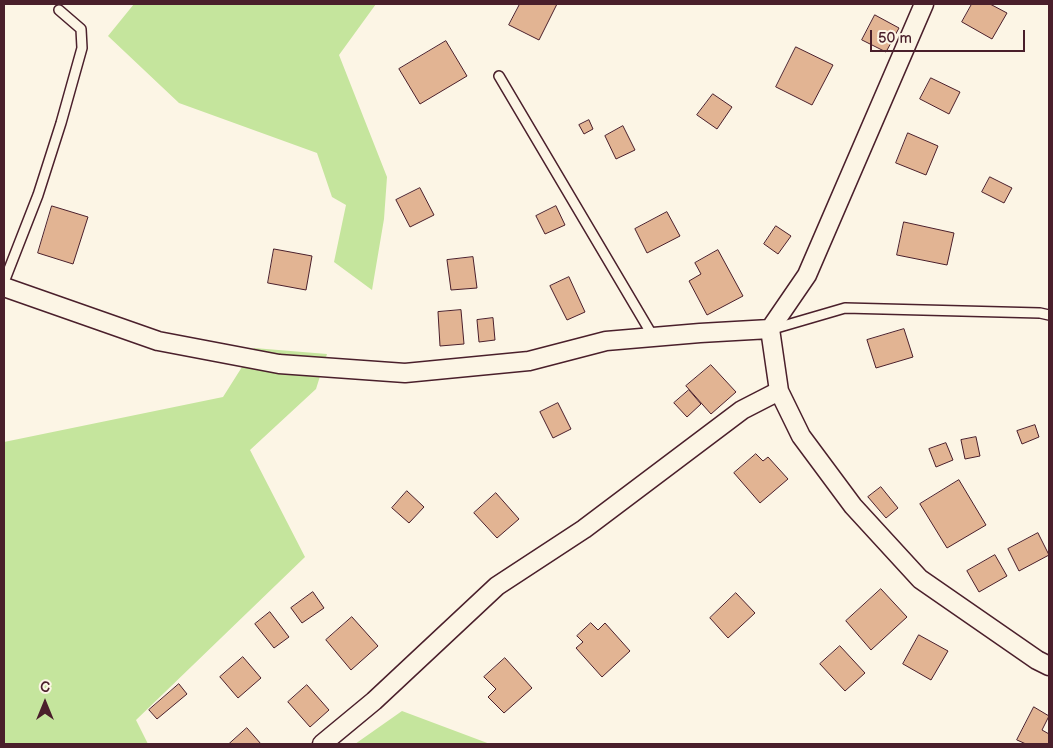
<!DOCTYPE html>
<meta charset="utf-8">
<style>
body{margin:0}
#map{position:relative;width:1053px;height:748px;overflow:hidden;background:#fcf5e5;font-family:"Balsamiq Sans",sans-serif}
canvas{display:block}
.frame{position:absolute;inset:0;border:5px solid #4a1f2b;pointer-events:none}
.north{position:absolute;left:20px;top:678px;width:50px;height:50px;-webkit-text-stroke:4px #fcf5e5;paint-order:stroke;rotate:0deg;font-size:14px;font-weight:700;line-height:20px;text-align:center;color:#4a1f2b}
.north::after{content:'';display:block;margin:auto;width:18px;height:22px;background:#4a1f2b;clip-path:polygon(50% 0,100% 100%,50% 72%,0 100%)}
.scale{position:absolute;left:870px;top:30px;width:155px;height:22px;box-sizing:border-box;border:2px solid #4a1f2b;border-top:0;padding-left:6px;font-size:15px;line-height:18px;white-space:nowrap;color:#4a1f2b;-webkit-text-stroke:4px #fcf5e5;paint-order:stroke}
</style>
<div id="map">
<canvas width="1053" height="748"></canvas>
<div class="frame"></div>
<div class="north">С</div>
<div class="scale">50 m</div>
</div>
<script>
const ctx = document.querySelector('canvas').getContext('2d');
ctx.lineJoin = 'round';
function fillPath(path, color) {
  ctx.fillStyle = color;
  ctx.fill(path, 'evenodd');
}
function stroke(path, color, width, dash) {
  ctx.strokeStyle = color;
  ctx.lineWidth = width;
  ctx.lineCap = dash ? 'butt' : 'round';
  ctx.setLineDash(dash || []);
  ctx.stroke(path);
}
const green = new Path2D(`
 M 134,4 L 376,4 L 339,55 L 387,177 L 384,219 L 372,290 L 334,262 L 346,205 L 332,197 L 317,153 L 179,103 L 108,36 Z
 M 254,348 L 327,354 L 316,389 L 250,450 L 305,557 L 136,720 L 148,744 L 4,744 L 4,442 L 223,397 Z
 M 402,711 L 490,744 L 355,744 Z`);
const building = new Path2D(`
 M 520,4 L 557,4 L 539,40 L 509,25 Z
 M 972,4 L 990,4 L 1007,13 L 992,39 L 962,22 Z
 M 875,15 L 899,28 L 886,52 L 862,40 Z
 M 446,41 L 467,76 L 420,104 L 399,69 Z
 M 796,47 L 833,65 L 812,105 L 776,87 Z
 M 931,78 L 960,92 L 949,114 L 920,99 Z
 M 713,94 L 732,107 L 717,129 L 697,115 Z
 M 589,120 L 593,129 L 584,134 L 579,125 Z
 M 623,126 L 635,150 L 616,159 L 605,136 Z
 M 908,133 L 938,146 L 926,175 L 896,163 Z
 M 990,177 L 1012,188 L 1004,203 L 982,192 Z
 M 420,188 L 434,215 L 410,227 L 396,200 Z
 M 52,206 L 88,217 L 73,264 L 38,253 Z
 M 556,206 L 565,225 L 545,234 L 536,216 Z
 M 667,212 L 680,236 L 647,253 L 635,229 Z
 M 904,222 L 954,233 L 947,265 L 897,255 Z
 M 776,226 L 791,236 L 778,254 L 764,244 Z
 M 274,249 L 312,256 L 306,290 L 268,283 Z
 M 718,250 L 743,296 L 707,315 L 689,281 L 701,274 L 695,263 Z
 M 473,257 L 477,288 L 451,290 L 447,260 Z
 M 569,277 L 585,312 L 567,320 L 550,286 Z
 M 461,310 L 464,344 L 440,346 L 438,312 Z
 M 493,318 L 495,340 L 479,342 L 477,320 Z
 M 904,329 L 913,357 L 876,368 L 867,340 Z
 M 711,365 L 736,392 L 711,414 L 686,386 Z
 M 689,390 L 701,404 L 687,417 L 674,403 Z
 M 558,403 L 571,429 L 553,438 L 540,412 Z
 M 1035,425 L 1039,437 L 1022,444 L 1017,431 Z
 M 976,437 L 980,456 L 965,459 L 961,440 Z
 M 946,443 L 953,460 L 936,467 L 929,449 Z
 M 756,454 L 763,461 L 768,457 L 788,479 L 760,503 L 734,473 Z
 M 959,480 L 986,525 L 947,548 L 920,504 Z
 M 881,487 L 898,508 L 886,518 L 868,497 Z
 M 407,491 L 424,507 L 409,523 L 392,508 Z
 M 496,493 L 519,519 L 497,538 L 474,513 Z
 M 1038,533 L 1049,555 L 1019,571 L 1008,549 Z
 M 995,555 L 1007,576 L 979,592 L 967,571 Z
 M 881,589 L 907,617 L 871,650 L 846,621 Z
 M 313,592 L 324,608 L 302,623 L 291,608 Z
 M 736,593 L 755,613 L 728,638 L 710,618 Z
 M 270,612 L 289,637 L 274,648 L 255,624 Z
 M 352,617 L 378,646 L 351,670 L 326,640 Z
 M 591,623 L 598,630 L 605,623 L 630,651 L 602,677 L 576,648 L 583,642 L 577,636 Z
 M 919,635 L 948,651 L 931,680 L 903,664 Z
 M 840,646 L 865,673 L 845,691 L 820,664 Z
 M 243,657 L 261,678 L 238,698 L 220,677 Z
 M 505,658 L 532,688 L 504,713 L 488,697 L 496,689 L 484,677 Z
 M 179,684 L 187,694 L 157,719 L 149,710 Z
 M 307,685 L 329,710 L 310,727 L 288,702 Z
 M 1034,707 L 1049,716 L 1042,730 L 1049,734 L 1049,744 L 1026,744 L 1017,740 Z
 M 247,728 L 261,744 L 229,744 Z`);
const lane = new Path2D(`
 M 499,76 L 654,338
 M 4,282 L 38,195 L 61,123 L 82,48 L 81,29 L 59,10
 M 773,329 L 845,308 L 1040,313 L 1049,315`);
const street = new Path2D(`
 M 924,4 L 807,275 L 770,329 L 779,391 L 801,436 L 853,506 L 920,579 L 1037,660 L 1049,666
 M 4,287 L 158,341 L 279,364 L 405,373 L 529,361 L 606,341 L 700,333 L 770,329
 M 322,744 L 374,701 L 497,586 L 584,529 L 742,410 L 779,391`);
fillPath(green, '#c5e59d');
fillPath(building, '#e2b493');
stroke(building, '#4a1f2b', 1);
stroke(lane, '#4a1f2b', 12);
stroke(street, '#4a1f2b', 21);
stroke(lane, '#fcf5e5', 9);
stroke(street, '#fcf5e5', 18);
</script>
